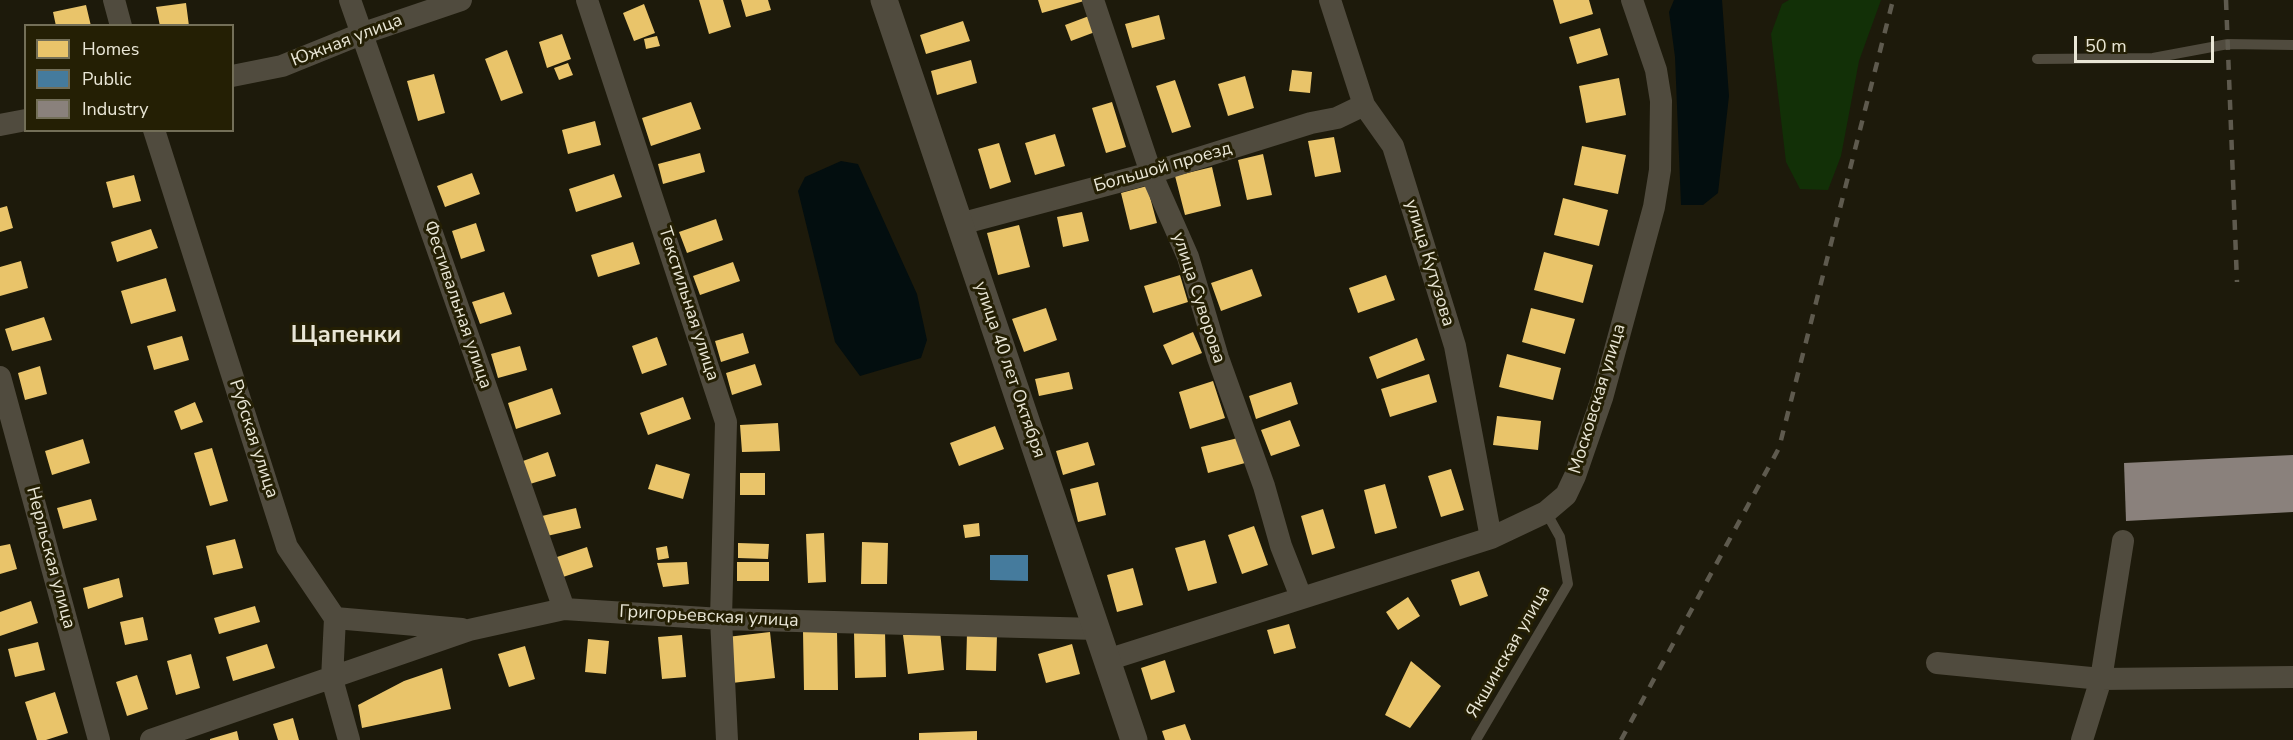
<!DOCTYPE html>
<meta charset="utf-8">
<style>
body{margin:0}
#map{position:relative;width:2293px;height:740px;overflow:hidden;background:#1d1a0b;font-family:"Nunito Sans",sans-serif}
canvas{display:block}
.legend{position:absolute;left:24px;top:24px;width:210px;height:108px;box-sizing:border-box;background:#241f04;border:2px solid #736f58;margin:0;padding:8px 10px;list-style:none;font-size:18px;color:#e9e6d6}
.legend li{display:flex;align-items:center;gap:12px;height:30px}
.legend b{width:30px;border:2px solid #736f58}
.scale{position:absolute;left:2074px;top:36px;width:140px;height:27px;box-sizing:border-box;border:3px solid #e9e6d6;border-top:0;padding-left:8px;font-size:18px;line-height:21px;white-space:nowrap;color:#e9e6d6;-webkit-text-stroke:4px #241f04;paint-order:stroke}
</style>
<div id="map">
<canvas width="2293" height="740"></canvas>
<ul class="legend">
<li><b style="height:16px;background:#e9c46a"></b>Homes</li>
<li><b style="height:16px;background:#457b9d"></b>Public</li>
<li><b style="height:16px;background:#8a817c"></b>Industry</li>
</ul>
<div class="scale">50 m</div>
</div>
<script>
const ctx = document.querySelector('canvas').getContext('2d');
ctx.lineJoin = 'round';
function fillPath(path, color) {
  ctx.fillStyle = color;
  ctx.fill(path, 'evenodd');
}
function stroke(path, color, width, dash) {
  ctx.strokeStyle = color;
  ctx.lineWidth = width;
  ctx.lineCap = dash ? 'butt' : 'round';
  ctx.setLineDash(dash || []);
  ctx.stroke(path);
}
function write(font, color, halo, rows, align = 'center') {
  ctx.font = font + ' "Nunito Sans",sans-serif';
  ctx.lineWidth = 6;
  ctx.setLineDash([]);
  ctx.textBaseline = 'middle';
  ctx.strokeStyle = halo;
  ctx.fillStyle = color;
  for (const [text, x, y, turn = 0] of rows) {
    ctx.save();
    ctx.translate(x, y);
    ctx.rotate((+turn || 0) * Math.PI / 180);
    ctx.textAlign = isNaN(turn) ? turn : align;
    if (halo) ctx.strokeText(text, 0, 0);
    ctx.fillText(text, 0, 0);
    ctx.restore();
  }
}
const green = new Path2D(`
 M 1789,0 L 1881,0 L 1859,61 L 1841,156 L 1828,190 L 1800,189 L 1786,162 L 1771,34 L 1782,4 Z`);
const water = new Path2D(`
 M 1674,0 L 1722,0 L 1729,96 L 1718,193 L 1703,205 L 1681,205 L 1675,57 L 1669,12 Z
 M 841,161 L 858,164 L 917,294 L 927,340 L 921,358 L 860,376 L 835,342 L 798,191 L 805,177 Z`);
const homes = new Path2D(`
 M 699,0 L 723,0 L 731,27 L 709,34 Z
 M 741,0 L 768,0 L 771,10 L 746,17 Z
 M 1038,0 L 1084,0 L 1084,1 L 1042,13 Z
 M 1553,0 L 1589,0 L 1593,14 L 1560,24 Z
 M 186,3 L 189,26 L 160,26 L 156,7 Z
 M 644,4 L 655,33 L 634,41 L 623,13 Z
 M 86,5 L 91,26 L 56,26 L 53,12 Z
 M 1159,15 L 1165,39 L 1132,48 L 1125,24 Z
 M 1089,16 L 1095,32 L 1071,41 L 1065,25 Z
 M 963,21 L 970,41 L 926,54 L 920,35 Z
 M 1600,28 L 1608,55 L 1577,64 L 1569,37 Z
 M 562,34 L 571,59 L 547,68 L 539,42 Z
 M 657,36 L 660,46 L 646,49 L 644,39 Z
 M 507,50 L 523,93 L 501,101 L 485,59 Z
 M 971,60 L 977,83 L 937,95 L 931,71 Z
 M 568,63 L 573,75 L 559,80 L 554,68 Z
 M 1292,70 L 1312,72 L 1310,93 L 1289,91 Z
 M 434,74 L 445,113 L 418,121 L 407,81 Z
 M 1245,76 L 1254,108 L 1228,116 L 1218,84 Z
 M 1619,78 L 1626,115 L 1586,123 L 1579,86 Z
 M 1175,80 L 1191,127 L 1172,133 L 1156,86 Z
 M 691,102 L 701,129 L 651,146 L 642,118 Z
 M 1112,102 L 1126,147 L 1106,153 L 1092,108 Z
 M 595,121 L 601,145 L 568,154 L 562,130 Z
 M 1055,134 L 1065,166 L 1035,175 L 1025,143 Z
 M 1334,137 L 1341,172 L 1315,177 L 1308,141 Z
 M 999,143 L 1011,182 L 990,189 L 978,149 Z
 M 1582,146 L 1626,155 L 1618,194 L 1574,185 Z
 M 700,153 L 705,172 L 663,184 L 658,164 Z
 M 1263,154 L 1272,195 L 1247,200 L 1238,160 Z
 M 1212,167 L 1221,206 L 1185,215 L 1175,176 Z
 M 472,173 L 480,194 L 445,207 L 437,186 Z
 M 614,174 L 622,197 L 576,212 L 569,189 Z
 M 134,175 L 141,201 L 113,208 L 106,182 Z
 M 1147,186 L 1157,223 L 1130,230 L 1121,193 Z
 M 1563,198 L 1608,210 L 1599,246 L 1554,235 Z
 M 7,206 L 13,228 L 0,232 L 0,208 Z
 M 1082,212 L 1089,241 L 1063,247 L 1057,217 Z
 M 716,219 L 723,240 L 687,253 L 679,232 Z
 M 476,223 L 485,251 L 461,259 L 452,231 Z
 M 1019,225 L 1030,267 L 998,275 L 987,233 Z
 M 151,229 L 158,248 L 117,262 L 111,242 Z
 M 633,242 L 640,264 L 598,277 L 591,255 Z
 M 1544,252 L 1593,265 L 1583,303 L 1534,290 Z
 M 21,261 L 28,288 L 0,296 L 0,267 Z
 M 733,262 L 740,281 L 700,295 L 693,276 Z
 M 1252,269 L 1262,296 L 1221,311 L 1211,283 Z
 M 1180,275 L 1188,302 L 1153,313 L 1144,286 Z
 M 1386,275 L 1395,300 L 1358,313 L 1349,288 Z
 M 166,278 L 176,311 L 131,324 L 121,291 Z
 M 504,292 L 512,314 L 480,324 L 472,302 Z
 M 1046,308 L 1057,340 L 1024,352 L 1012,319 Z
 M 1531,308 L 1575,319 L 1565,354 L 1522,342 Z
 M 44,317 L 52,340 L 12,351 L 5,329 Z
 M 1193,332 L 1202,353 L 1172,365 L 1163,345 Z
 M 743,333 L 749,353 L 721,362 L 715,341 Z
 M 182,336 L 189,360 L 154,370 L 147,346 Z
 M 657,337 L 667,365 L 642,374 L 632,346 Z
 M 1417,338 L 1425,360 L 1377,379 L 1369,357 Z
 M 520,346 L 527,370 L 498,378 L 491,354 Z
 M 1507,354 L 1561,368 L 1553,400 L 1499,387 Z
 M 755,364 L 762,385 L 732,395 L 726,373 Z
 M 40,366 L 47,394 L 25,400 L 18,373 Z
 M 1069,372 L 1073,389 L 1039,396 L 1035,379 Z
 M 1429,374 L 1437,402 L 1390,417 L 1381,389 Z
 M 1213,381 L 1225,418 L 1190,429 L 1179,392 Z
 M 1291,382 L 1298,404 L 1256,419 L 1249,396 Z
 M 552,388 L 561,414 L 516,429 L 508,403 Z
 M 683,397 L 691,419 L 648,435 L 640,413 Z
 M 195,402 L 203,422 L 181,430 L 174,411 Z
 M 1497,416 L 1541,421 L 1538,450 L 1493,445 Z
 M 1290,420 L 1300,446 L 1271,456 L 1261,430 Z
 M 778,423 L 780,451 L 742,452 L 740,425 Z
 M 995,426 L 1004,449 L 959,466 L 950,443 Z
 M 1238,438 L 1245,463 L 1208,473 L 1201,447 Z
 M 83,439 L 90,463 L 52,475 L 45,451 Z
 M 1088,442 L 1095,465 L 1063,475 L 1056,451 Z
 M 212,448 L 228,501 L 210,506 L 194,453 Z
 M 548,452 L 556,476 L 530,484 L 523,461 Z
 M 656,464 L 690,474 L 683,499 L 648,489 Z
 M 1451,469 L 1464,510 L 1441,517 L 1428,476 Z
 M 740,473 L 765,473 L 765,495 L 740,495 Z
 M 1098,482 L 1106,515 L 1078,522 L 1070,489 Z
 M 1385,484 L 1397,528 L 1375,534 L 1364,490 Z
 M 91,499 L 97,520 L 63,529 L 57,508 Z
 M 576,508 L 581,528 L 547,536 L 542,516 Z
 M 1323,509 L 1335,548 L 1312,555 L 1301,516 Z
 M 979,523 L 980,536 L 965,538 L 963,525 Z
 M 1254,526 L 1268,565 L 1242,574 L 1228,535 Z
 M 824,533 L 826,582 L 808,583 L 806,534 Z
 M 235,539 L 243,568 L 213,575 L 206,546 Z
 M 1205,540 L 1217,583 L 1188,591 L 1175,548 Z
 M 862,542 L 888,543 L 887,584 L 861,584 Z
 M 738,543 L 769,544 L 768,559 L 738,558 Z
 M 10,544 L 17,569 L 0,574 L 0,546 Z
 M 667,546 L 669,558 L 658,560 L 656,548 Z
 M 587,547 L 593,567 L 560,578 L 554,558 Z
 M 687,562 L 689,584 L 663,587 L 657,563 Z
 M 737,562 L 769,562 L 769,581 L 737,581 Z
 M 1133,568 L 1143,605 L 1117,612 L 1107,575 Z
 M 1479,571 L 1488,596 L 1460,606 L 1451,580 Z
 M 119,578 L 123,597 L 88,609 L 83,588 Z
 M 1408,597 L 1420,616 L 1398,630 L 1386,612 Z
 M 31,601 L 38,623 L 0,636 L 0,612 Z
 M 255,606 L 260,622 L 219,634 L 214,618 Z
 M 143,617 L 148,640 L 125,645 L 120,622 Z
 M 1289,624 L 1296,648 L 1274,654 L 1267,630 Z
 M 803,631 L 837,631 L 838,690 L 804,690 Z
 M 885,631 L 886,677 L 855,678 L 854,632 Z
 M 940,631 L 944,670 L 908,674 L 903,635 Z
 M 770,632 L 775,678 L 732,683 L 727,637 Z
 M 967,633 L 997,634 L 996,671 L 966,670 Z
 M 682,635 L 686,677 L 662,679 L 658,637 Z
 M 588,639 L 609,641 L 606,674 L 585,672 Z
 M 38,642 L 45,670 L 15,677 L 8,649 Z
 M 267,644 L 275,668 L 233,681 L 226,657 Z
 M 1072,644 L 1080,674 L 1046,683 L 1038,654 Z
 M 525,646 L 535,679 L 509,687 L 498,654 Z
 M 191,654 L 200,688 L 176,695 L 167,661 Z
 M 1165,660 L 1175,692 L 1151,700 L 1141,668 Z
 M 1411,661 L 1441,686 L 1410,728 L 1385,715 Z
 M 442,668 L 451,709 L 362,728 L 358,705 L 404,681 Z
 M 137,675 L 148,709 L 127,716 L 116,682 Z
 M 55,692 L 68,733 L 46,740 L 37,740 L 25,702 Z
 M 293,718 L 299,740 L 278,740 L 273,724 Z
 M 1185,724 L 1191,740 L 1165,740 L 1162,731 Z
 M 237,731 L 239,740 L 210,740 L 210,739 Z
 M 977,731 L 977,740 L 919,740 L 919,733 Z`);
const public = new Path2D(`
 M 990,555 L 1028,555 L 1028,581 L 990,580 Z`);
const industry = new Path2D(`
 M 2293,455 L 2293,512 L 2126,521 L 2124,463 Z`);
const service = new Path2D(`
 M 2037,59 L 2153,58 L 2228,44 L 2293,45
 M 1476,740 L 1568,584 L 1560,537 L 1546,512`);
const minor = new Path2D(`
 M 114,0 L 121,26
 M 350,0 L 564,609
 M 587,0 L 726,422 L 721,619 L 727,740
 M 1093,0 L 1151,173 L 1188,257 L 1218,358 L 1264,486 L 1281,546 L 1301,597
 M 1330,0 L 1364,105 L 1393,146 L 1455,346 L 1491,538
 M 232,76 L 282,66 L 361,34 L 461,0
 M 0,125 L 26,120
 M 154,130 L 287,547 L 335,618 L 332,679 L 349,740
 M 960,224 L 1151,173 L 1311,123 L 1337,118 L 1364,105
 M 0,377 L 99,740
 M 335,618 L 462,629
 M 1107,660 L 1491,538 L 1546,512 L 1566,495 L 1575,476 L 1602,398 L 1654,207 L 1660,170 L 1661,101 L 1656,70 L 1632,0
 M 1937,663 L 2101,679 L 2293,677
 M 151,740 L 469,630 L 564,609 L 721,619 L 1097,629
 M 2082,740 L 2101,679 L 2123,541`);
const tertiary = new Path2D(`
 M 884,0 L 1134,740`);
const rail = new Path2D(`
 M 2226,0 L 2237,282
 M 1621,740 L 1779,448 L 1893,0`);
const streetNames = [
 ["Южная улица",347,41,-21],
 ["Большой проезд",1163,168,-16],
 ["улица Кутузова",1429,263,73],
 ["улица Суворова",1198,298,72],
 ["Текстильная улица",688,304,72],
 ["Фестивальная улица",457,305,71],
 ["улица 40 лет Октября",1009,370,71],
 ["Московская улица",1598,399,-73],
 ["Рубская улица",253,439,72],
 ["Нерльская улица",50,558,75],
 ["Григорьевская улица",709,617,3],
 ["Якшинская улица",1509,652,-60]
];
const districtNames = [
 ["Щапенки",346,336]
];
fillPath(green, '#123007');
fillPath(water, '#030e0f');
fillPath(homes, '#e9c46a');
fillPath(public, '#457b9d');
fillPath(industry, '#8a817c');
stroke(service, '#504b3e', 10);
stroke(minor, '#504b3e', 22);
stroke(tertiary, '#504b3e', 27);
stroke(rail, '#5e5a4e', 4.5, [10, 10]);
write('18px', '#e9e6d6', '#241f04', streetNames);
write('bold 24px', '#e9e6d6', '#241f04', districtNames);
</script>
